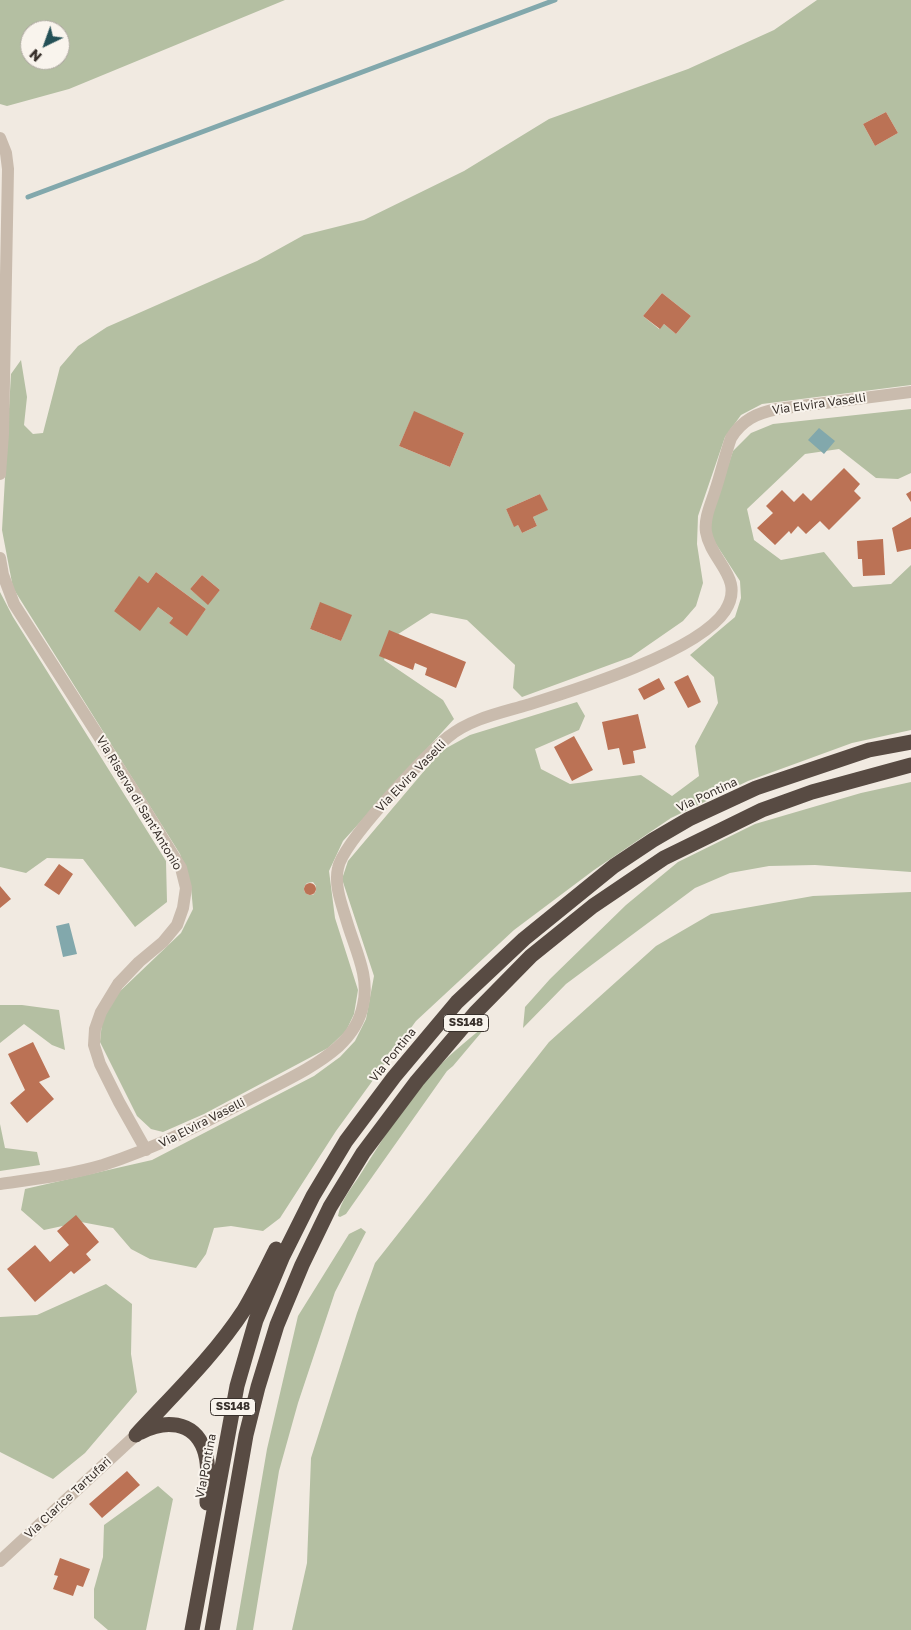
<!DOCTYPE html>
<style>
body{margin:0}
#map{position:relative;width:911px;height:1630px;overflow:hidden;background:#f1eae1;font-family:"Golos Text",sans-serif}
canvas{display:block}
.north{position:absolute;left:20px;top:20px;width:50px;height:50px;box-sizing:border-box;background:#f9f4ed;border:1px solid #aca69f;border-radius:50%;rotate:222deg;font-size:14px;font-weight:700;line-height:20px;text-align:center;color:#38302b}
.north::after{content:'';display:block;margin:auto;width:18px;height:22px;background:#245056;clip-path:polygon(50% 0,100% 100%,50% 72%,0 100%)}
</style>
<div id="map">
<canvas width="911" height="1630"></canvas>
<div class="north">N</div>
</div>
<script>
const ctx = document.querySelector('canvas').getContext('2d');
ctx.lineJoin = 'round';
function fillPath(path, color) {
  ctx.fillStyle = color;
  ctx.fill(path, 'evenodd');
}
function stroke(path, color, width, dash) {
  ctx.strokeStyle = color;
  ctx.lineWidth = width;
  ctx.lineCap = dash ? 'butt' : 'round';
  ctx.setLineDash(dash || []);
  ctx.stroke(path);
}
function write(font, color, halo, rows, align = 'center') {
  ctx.font = font + ' "Golos Text",sans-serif';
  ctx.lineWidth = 4;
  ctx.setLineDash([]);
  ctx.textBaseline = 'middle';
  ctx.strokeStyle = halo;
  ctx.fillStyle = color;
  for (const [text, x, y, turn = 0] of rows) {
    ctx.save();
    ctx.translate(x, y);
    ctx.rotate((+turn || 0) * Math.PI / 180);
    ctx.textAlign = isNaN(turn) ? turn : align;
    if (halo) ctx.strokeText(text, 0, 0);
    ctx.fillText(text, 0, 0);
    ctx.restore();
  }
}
const green = new Path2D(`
 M 0,0 L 285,0 L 69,89 L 7,106 L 0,104 ZM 30,30 L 60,30 L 60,60 L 30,60 Z
 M 817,0 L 911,0 L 911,385 L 762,404 L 741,415 L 725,437 L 698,516 L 697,544 L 703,583 L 696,606 L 683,621 L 631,657 L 522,697 L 513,688 L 515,665 L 467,620 L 431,613 L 392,638 L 384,660 L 443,700 L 454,719 L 343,841 L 329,871 L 335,918 L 358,990 L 354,1014 L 346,1031 L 328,1048 L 204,1114 L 163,1132 L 151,1129 L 137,1116 L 100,1042 L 102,1022 L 116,995 L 181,933 L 193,909 L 191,887 L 180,854 L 13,588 L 2,530 L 11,374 L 21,360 L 27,397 L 24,425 L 33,434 L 43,433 L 60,367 L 78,346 L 107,327 L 257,261 L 304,235 L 364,220 L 464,171 L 549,119 L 688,69 L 774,30 ZM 886,112 L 898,133 L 875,146 L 863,124 ZM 662,293 L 691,316 L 676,334 L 664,324 L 659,329 L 643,316 ZM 414,412 L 464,433 L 450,467 L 399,446 ZM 540,494 L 547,510 L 533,517 L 537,526 L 522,533 L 518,525 L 514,526 L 506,509 ZM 156,572 L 206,609 L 187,635 L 169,623 L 173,618 L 158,607 L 114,611 L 139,577 L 148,583 ZM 202,575 L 220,590 L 208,604 L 190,589 ZM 320,603 L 351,615 L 341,641 L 310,629 ZM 313,882 L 316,886 L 316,891 L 313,895 L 308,895 L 304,891 L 304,887 L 307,883 Z
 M 911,409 L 911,473 L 898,479 L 876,478 L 839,449 L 805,454 L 747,509 L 754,540 L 781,560 L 824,552 L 853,587 L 891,584 L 911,565 L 911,730 L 852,743 L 748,781 L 671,818 L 594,870 L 514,930 L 416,1021 L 336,1131 L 280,1218 L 263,1231 L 231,1226 L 214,1228 L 206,1254 L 196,1268 L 150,1259 L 131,1249 L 113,1228 L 81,1222 L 44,1230 L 21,1210 L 25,1189 L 152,1160 L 314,1076 L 340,1057 L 355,1041 L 366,1019 L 374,976 L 342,879 L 348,861 L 441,751 L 470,735 L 577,702 L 585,716 L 579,730 L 535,749 L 541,769 L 570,784 L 641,775 L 672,796 L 699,776 L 695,746 L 718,703 L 714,677 L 690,655 L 735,617 L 741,598 L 740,581 L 714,541 L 708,525 L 733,451 L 751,433 L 773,424 Z
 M 0,592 L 13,617 L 166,861 L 167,902 L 135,927 L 83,859 L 47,858 L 26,873 L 0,867 Z
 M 911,782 L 911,872 L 815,865 L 769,866 L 730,873 L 695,888 L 566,984 L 523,1028 L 525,1007 L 550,979 L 626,905 L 678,862 L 755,824 L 861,793 Z
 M 911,892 L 911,1630 L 292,1630 L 307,1563 L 311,1458 L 357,1313 L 375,1263 L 549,1042 L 656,946 L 711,914 L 813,896 Z
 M 0,1005 L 22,1005 L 59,1010 L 65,1050 L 52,1045 L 24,1024 L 0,1043 Z
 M 482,1028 L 483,1030 L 480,1034 L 453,1066 L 447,1071 L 353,1204 L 346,1214 L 340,1217 L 338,1216 C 340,1202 352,1187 360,1175 C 385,1135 412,1092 447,1058 C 458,1048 470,1038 482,1028 Z
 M 0,1124 L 5,1148 L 37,1152 L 40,1165 L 0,1171 Z
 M 361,1228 L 366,1232 L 335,1292 L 298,1403 L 279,1471 L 253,1630 L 236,1630 L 267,1449 L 298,1316 L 349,1234 Z
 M 106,1284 L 132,1304 L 131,1354 L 137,1392 L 85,1453 L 53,1479 L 0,1452 L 0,1317 L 37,1315 Z
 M 158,1486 L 173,1499 L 146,1630 L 108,1630 L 94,1618 L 94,1589 L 103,1557 L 104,1525 Z`);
const water = new Path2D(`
 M 819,428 L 835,441 L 824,454 L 808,440 Z
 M 69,923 L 77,954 L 63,957 L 56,926 Z`);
const stream = new Path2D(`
 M 28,197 L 555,0`);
const building = new Path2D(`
 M 886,112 L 898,133 L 875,146 L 863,124 Z
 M 662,293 L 691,316 L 676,334 L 664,324 L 660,329 L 643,316 Z
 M 414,411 L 464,433 L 450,467 L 399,446 Z
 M 844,468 L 860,484 L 854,491 L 861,498 L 829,530 L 820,521 L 806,534 L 798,526 L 791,534 L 789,531 L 775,545 L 757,528 L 773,513 L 766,506 L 782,490 L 794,502 L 803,493 L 811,501 Z
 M 911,491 L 911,502 L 906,494 Z
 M 540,494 L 548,510 L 533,517 L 537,526 L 522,533 L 518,525 L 514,527 L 506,509 Z
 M 911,517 L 911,549 L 897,552 L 892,528 Z
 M 883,539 L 885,575 L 863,576 L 862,559 L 858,559 L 857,541 Z
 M 156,572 L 206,609 L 187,636 L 169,623 L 173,618 L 158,607 L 140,631 L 114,611 L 139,576 L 148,583 Z
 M 202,575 L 220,590 L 208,605 L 190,589 Z
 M 320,602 L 352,615 L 341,641 L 310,629 Z
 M 389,630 L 466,662 L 456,688 L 425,675 L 427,668 L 415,663 L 413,670 L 379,656 Z
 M 688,675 L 701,702 L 688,708 L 674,682 Z
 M 659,678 L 665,689 L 644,700 L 638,689 Z
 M 638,714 L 646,748 L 633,751 L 635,763 L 623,765 L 619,748 L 608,750 L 602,722 Z
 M 574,736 L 593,770 L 572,781 L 554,747 Z
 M 59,864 L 73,874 L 59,895 L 44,885 Z
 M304 889a6 6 0 1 1 12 0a6 6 0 1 1-12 0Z
 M 0,886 L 11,899 L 0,908 Z
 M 33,1042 L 50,1077 L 39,1082 L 54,1099 L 27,1123 L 10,1103 L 25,1090 L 8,1054 Z
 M 76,1215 L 99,1242 L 86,1254 L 91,1260 L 74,1274 L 71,1271 L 35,1302 L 7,1269 L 35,1245 L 50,1262 L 69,1245 L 57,1231 Z
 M 127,1471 L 140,1485 L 102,1518 L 89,1504 Z
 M 60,1558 L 90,1569 L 83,1587 L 77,1585 L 73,1596 L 53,1589 L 58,1576 L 54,1575 Z`);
const minor = new Path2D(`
 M 0,138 L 6,153 L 8,169 L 3,434 L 0,474
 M 0,558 L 3,575 L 14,604 L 135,793 L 181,868 L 186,888 L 183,908 L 177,925 L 163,942 L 139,962 L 118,984 L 101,1012 L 95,1029 L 94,1045 L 100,1064 L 119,1102 L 146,1150
 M 0,1184 C 34,1179 69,1175 103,1165 C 156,1148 204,1123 254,1097 C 282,1082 314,1068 338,1047 C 350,1036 360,1021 363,1005 C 370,977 355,949 347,922 C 342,905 334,886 338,868 C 343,842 425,756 448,737 C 470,719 500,713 527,705 C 575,690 698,652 725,611 C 746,578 711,562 706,532 C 704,518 711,504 715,491 C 721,473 725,455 731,438 C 742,420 757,413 777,409 L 911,392
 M 0,1561 L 136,1435`);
const highway = new Path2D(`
 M 141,1432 C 164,1420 193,1420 204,1449 C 210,1465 207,1486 207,1503
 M 136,1435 C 173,1395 214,1356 244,1310 C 256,1290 266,1269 276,1249
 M 192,1630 L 237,1386 L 256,1320 L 282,1258 L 313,1196 L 346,1141 L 394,1077 L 457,1002 L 524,939 L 614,866 L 653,840 L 689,819 L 756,788 L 869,750 L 911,742
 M 212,1630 L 246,1435 L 258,1387 L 277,1325 L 302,1265 L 330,1207 L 363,1153 L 417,1081 L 475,1013 L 531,956 L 593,906 L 664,858 L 762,810 L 812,792 L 911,765`);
const shields = [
 [466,1023,45],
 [233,1407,45]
];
const shieldNames = [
 ["SS148",466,1023],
 ["SS148",233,1407]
];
const streetNames = [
 ["Via Elvira Vaselli",819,404,-8],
 ["Via Elvira Vaselli",411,776,-46],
 ["Via Pontina",707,795,-25],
 ["Via Riserva di Sant'Antonio",139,803,59],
 ["Via Pontina",393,1055,-51],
 ["Via Elvira Vaselli",202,1123,-27],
 ["Via Pontina",206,1466,-79],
 ["Via Clarice Tartufari",68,1498,-43]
];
fillPath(green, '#b4bfa2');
fillPath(water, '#82a8ac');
stroke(stream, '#82a8ac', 5);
fillPath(building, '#bb7255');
stroke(minor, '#c9bbad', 12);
stroke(highway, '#584b43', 15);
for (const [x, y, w] of shields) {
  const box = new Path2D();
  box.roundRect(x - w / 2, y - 8.5, w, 17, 4);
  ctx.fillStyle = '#f9f4ed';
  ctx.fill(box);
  stroke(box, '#38302b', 1);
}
write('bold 11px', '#38302b', null, shieldNames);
write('12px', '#38302b', '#f9f4ed', streetNames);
</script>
